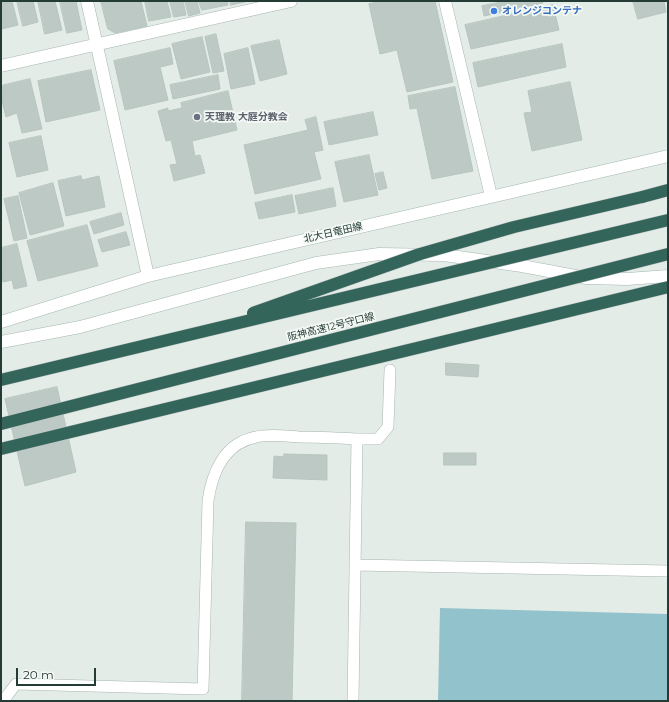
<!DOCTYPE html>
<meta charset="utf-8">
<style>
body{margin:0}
#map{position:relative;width:669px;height:702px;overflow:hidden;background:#e4ece8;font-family:Montserrat,sans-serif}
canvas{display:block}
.frame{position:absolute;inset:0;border:2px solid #253c36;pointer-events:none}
.scale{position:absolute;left:16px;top:668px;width:80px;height:18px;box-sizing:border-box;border:2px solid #253c36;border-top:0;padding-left:5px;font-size:12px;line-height:14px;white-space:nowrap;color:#253c36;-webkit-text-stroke:3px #f4f9f6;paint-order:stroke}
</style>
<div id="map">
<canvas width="669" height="702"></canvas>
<div class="frame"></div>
<div class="scale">20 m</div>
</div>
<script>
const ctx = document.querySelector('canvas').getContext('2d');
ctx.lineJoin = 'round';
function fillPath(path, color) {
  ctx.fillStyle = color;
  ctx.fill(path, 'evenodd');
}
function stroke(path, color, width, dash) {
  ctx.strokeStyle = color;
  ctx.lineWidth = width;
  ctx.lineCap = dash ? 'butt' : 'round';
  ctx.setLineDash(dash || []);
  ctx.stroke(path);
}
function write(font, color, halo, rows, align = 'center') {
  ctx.font = font + ' Montserrat,"Noto Sans JP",sans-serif';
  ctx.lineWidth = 3.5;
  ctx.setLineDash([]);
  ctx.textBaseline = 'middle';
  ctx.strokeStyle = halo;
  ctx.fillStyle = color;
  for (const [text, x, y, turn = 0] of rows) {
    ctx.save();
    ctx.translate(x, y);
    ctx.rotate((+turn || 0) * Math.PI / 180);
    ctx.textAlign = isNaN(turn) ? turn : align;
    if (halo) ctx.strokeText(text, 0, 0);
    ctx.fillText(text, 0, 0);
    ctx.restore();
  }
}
const water = new Path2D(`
 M 440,608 L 668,614 L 668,701 L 438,701 Z`);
const building = new Path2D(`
 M 1,1 L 12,1 L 18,25 L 2,29 Z
 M 17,1 L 33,1 L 38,22 L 23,26 Z
 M 38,1 L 55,1 L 62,30 L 45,34 Z
 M 60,1 L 76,1 L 82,30 L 67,33 Z
 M 101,1 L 141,1 L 147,26 L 115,33 L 108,29 Z
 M 145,1 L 167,1 L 171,17 L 149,21 Z
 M 170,1 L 183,1 L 186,15 L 174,17 Z
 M 185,1 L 197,1 L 200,13 L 189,16 Z
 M 199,1 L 227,1 L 228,5 L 202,10 Z
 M 230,1 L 245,1 L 245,2 L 231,5 Z
 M 383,1 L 435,1 L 453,82 L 407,92 L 397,50 L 380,54 L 369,4 Z
 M 507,1 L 542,1 L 543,3 L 484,16 L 482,6 Z
 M 633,1 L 664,1 L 666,12 L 638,19 Z
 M 553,5 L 559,30 L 471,49 L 465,25 Z
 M 216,34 L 224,71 L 213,73 L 205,37 Z
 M 202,37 L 210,72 L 181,79 L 172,44 Z
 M 279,40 L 287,74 L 260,81 L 251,46 Z
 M 562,44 L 566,67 L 478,87 L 473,63 Z
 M 170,48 L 173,64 L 160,67 L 168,100 L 125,110 L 114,61 Z
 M 248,48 L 255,84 L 231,89 L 224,54 Z
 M 91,70 L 100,110 L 46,122 L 38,81 Z
 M 218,75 L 220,89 L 173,99 L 170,85 Z
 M 30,79 L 42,129 L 22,133 L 17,113 L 6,117 L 1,97 L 1,86 Z
 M 570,82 L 582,140 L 532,151 L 524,113 L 532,112 L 528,91 Z
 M 455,87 L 473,171 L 432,179 L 417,108 L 410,109 L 408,96 Z
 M 228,91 L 237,130 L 192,141 L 195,156 L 200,155 L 205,173 L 174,181 L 170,165 L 177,164 L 171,140 L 166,141 L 158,111 L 168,108 L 168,111 L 182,108 L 181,103 Z
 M 373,112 L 378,135 L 329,145 L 324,122 Z
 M 316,117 L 323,150 L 314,152 L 321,179 L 255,194 L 244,145 L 308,130 L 305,120 Z
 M 41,136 L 48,170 L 17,177 L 9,143 Z
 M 369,155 L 378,195 L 344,202 L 335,162 Z
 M 383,172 L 387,188 L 379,190 L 375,174 Z
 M 81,176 L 82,180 L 99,176 L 105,207 L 66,216 L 58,181 Z
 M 53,183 L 64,226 L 30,235 L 19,193 Z
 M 333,188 L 336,206 L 299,214 L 295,196 Z
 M 292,195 L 295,212 L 259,219 L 255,203 Z
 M 18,196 L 27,238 L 14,241 L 4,199 Z
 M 121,213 L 124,225 L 94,234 L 90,222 Z
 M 87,225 L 98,266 L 38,281 L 27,241 Z
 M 126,232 L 130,245 L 102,252 L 98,240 Z
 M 17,244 L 27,286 L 14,289 L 12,280 L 3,282 L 1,272 L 1,248 Z
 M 446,363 L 479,365 L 478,377 L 446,375 Z
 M 57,387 L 76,472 L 25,486 L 5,399 Z
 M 444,453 L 476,453 L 476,465 L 444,465 Z
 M 284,454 L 327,455 L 327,480 L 273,478 L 274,456 L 284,457 Z
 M 246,522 L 296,523 L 292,701 L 242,701 Z`);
const service = new Path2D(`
 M 355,565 L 668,571
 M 3,701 L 16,684 L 203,689 L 208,501 C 212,473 224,443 256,437 C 269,434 285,436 299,437 C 318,437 338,438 357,439
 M 353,701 L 357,439 L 378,439 L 388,427 L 390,370`);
const minor = new Path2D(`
 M 87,1 L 148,276
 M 445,1 L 491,196
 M 1,66 L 291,1`);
const secondary = new Path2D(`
 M 1,322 L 148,276 L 668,156
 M 1,342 L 80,327 L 316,263 L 379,254 L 444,255 L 522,266 L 586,278 L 627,279 L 668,276`);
const motorway = new Path2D(`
 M 642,197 L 668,190
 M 1,449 L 668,287`);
const motorwayBridge = new Path2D(`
 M 253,313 L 420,254 L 514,227 L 642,197
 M 1,380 L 668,220
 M 1,424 L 668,254`);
const markers = [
 [494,11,4,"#3f7fe0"],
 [197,117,4,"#6b7280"]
];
const shopNames = [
 ["オレンジコンテナ",502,11]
];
const worshipNames = [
 ["天理教 大庭分教会",205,117]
];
const streetNames = [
 ["北大日竜田線",333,233,-13],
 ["阪神高速12号守口線",331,327,-14]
];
fillPath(water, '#92c2cb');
fillPath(building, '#bcc9c4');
stroke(building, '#b7c5bf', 1);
stroke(service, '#a7b4af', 12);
stroke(minor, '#a7b4af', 13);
stroke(secondary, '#a3b6b0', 13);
stroke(motorway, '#c2c8c7', 13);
stroke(service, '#fff', 11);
stroke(minor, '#fff', 12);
stroke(secondary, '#fff', 12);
stroke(motorway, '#34655b', 12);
stroke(motorwayBridge, '#c2c8c7', 13, []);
stroke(motorwayBridge, '#34655b', 12);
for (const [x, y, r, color] of markers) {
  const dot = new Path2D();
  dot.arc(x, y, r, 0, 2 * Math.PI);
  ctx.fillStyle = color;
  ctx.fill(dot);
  stroke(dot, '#f4f9f6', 1.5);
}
write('bold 10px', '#366cbe', '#f4f9f6', shopNames, 'left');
write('bold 10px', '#5b616d', '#f4f9f6', worshipNames, 'left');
write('10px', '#253c36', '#f4f9f6', streetNames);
</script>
